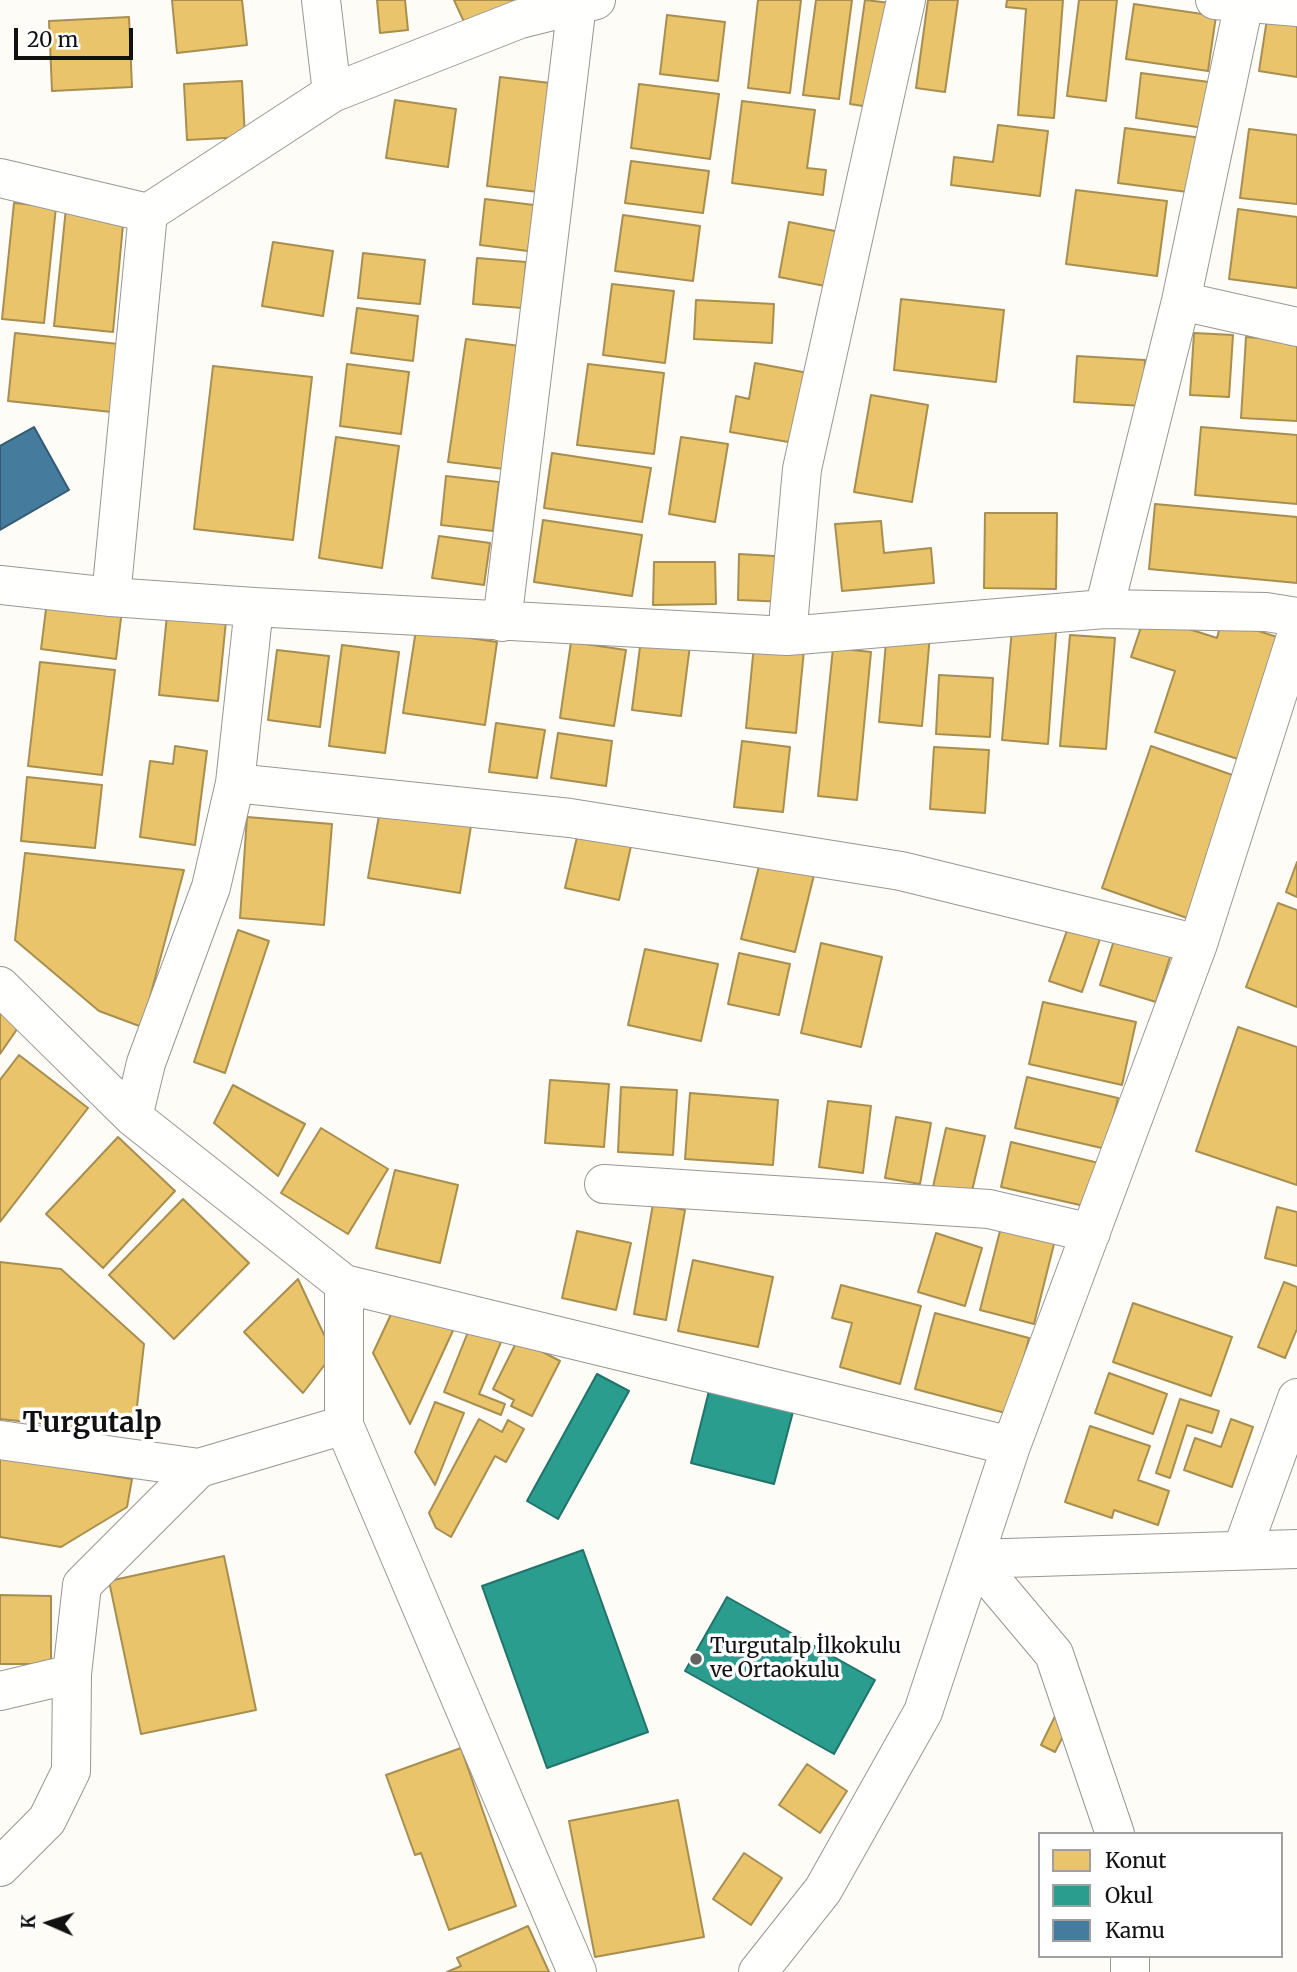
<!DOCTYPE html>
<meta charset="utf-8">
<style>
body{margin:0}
#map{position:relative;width:1297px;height:1972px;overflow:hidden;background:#fdfcf7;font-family:Merriweather,serif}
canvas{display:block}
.legend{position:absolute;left:1038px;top:1832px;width:245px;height:126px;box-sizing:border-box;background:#fff;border:2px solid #a0a0a0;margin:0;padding:9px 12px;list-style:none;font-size:21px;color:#111}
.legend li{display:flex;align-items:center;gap:14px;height:35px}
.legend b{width:35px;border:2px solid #a0a0a0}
.north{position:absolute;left:14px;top:1888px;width:70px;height:70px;-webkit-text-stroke:5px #fff;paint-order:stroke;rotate:273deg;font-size:19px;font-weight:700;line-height:28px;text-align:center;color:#111}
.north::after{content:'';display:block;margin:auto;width:24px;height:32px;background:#111;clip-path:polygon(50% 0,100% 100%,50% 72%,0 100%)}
.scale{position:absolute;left:14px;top:28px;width:119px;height:32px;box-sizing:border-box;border:4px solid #111;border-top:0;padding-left:9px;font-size:21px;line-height:24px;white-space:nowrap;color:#111;-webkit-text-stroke:5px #fff;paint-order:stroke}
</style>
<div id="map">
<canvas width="1297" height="1972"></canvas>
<ul class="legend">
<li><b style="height:19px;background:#e9c46a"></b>Konut</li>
<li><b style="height:19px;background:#2a9d8f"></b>Okul</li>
<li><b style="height:19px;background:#457b9d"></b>Kamu</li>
</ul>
<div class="north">K</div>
<div class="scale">20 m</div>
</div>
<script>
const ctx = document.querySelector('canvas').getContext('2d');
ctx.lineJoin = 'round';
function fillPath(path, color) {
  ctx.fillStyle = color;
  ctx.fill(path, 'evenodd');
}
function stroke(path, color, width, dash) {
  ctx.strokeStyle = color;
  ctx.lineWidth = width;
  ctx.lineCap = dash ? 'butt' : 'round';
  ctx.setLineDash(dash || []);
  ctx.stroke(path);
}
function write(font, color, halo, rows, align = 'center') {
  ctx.font = font + ' Merriweather,serif';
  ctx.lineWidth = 7;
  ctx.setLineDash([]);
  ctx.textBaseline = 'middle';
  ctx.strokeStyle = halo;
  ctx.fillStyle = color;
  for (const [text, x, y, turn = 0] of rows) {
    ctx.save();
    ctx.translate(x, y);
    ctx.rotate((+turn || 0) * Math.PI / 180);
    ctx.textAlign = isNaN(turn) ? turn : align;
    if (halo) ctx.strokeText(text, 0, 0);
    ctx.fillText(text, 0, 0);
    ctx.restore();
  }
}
const homes = new Path2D(`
 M 172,0 L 242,0 L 247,45 L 177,53 Z
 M 377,0 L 405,0 L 408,30 L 380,33 Z
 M 454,0 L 519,0 L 465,24 Z
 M 758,0 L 801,0 L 790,93 L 748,88 Z
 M 816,0 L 852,0 L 839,99 L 803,95 Z
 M 865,0 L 891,3 L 876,108 L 850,104 Z
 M 928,0 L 958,0 L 945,92 L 916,88 Z
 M 1007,0 L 1063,0 L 1054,118 L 1018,115 L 1026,9 L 1006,7 Z
 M 1079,0 L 1117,0 L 1106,101 L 1067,96 Z
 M 1134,4 L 1216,16 L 1208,71 L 1126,59 Z
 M 667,15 L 725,22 L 718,81 L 660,74 Z
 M 129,17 L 132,87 L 52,91 L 49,21 Z
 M 1267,19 L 1297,24 L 1297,77 L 1259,71 Z
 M 1141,73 L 1209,82 L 1204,128 L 1136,118 Z
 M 500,77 L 550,83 L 538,192 L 487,186 Z
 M 242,81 L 245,137 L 187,140 L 184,84 Z
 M 639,84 L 719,94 L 710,159 L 631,148 Z
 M 395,100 L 456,109 L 448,167 L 386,158 Z
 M 742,101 L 815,110 L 807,168 L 826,170 L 823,195 L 732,183 Z
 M 998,125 L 1048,131 L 1040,196 L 951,185 L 954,157 L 993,162 Z
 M 1125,128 L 1202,138 L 1195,193 L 1118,183 Z
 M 1249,129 L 1297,135 L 1297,204 L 1240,198 Z
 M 631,161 L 709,171 L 703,213 L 625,203 Z
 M 1076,190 L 1167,201 L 1157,276 L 1066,264 Z
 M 485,199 L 534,205 L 528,251 L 480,245 Z
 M 14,203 L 56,207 L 44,323 L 2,319 Z
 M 66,208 L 124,214 L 113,332 L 54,326 Z
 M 1238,209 L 1297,217 L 1297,288 L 1229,279 Z
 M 623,215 L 700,226 L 693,281 L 615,271 Z
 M 789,222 L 850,234 L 840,289 L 779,277 Z
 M 273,242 L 333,251 L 323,316 L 262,306 Z
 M 363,253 L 425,260 L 420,304 L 358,298 Z
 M 477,258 L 526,262 L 522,308 L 473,304 Z
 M 612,284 L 674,291 L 665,363 L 603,355 Z
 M 901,299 L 1004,310 L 996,382 L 894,370 Z
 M 696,300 L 774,304 L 772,343 L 694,339 Z
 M 357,308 L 418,316 L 413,361 L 351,353 Z
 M 15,333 L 128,345 L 121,413 L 8,401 Z
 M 1194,333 L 1233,335 L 1229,397 L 1190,395 Z
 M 1246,337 L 1297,341 L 1297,421 L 1241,418 Z
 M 466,339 L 520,346 L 504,469 L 448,462 Z
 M 1077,356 L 1145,360 L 1143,406 L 1074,402 Z
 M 755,363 L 808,373 L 806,445 L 730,432 L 736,396 L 749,399 Z
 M 347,364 L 409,372 L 401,434 L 340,426 Z
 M 588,364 L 664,373 L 654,454 L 577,445 Z
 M 213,366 L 312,377 L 293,540 L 194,529 Z
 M 871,395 L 928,405 L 912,502 L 854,492 Z
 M 1201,427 L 1297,435 L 1297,504 L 1195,495 Z
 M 336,437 L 399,446 L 382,568 L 319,558 Z
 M 681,437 L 728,444 L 715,522 L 669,514 Z
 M 552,453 L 651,468 L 642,522 L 544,508 Z
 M 446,476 L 499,482 L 493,531 L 441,525 Z
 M 1155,504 L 1297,517 L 1297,583 L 1149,569 Z
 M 985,513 L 1057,513 L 1056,589 L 984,588 Z
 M 543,520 L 642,535 L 632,596 L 534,582 Z
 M 881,521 L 884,553 L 931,548 L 934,583 L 842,591 L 835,524 Z
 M 439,536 L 490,543 L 484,585 L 432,578 Z
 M 739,554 L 792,557 L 789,602 L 738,600 Z
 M 654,562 L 715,562 L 716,604 L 653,605 Z
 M 47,601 L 122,610 L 116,659 L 41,649 Z
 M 167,615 L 226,621 L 218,701 L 159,695 Z
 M 1145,615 L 1217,638 L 1222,619 L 1283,639 L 1244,761 L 1155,732 L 1175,671 L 1131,657 Z
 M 1012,629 L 1056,632 L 1048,744 L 1002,740 Z
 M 416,630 L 497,642 L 485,725 L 403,713 Z
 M 887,631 L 930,635 L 922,726 L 879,722 Z
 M 1070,635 L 1115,638 L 1106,749 L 1060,746 Z
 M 641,639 L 690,645 L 681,716 L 632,710 Z
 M 571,642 L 626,650 L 614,726 L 560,718 Z
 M 342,645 L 399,652 L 385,753 L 329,746 Z
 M 754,645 L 804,650 L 796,733 L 746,728 Z
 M 833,648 L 871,652 L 857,800 L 818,796 Z
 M 277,650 L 329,656 L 320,727 L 268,720 Z
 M 40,662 L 115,670 L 102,775 L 28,766 Z
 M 939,675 L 993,678 L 990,737 L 936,734 Z
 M 496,723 L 545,730 L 537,778 L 489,772 Z
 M 558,733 L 612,741 L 606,786 L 551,778 Z
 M 742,741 L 790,747 L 783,812 L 734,807 Z
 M 175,746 L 207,751 L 195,845 L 140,837 L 150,761 L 173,764 Z
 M 1151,746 L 1235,776 L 1187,918 L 1102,888 Z
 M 934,747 L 989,750 L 985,813 L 930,809 Z
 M 27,777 L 102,785 L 95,848 L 21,841 Z
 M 380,810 L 471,826 L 460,893 L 368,878 Z
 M 247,817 L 332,824 L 324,925 L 240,918 Z
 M 578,833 L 631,846 L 619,900 L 565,888 Z
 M 25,853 L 184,870 L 142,1027 L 99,1011 L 15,940 Z
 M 760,862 L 814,875 L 795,952 L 741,939 Z
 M 1297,862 L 1297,897 L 1286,892 Z
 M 1278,903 L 1297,910 L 1297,1007 L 1246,987 Z
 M 1070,922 L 1102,933 L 1082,992 L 1049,981 Z
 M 238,930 L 269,941 L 225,1073 L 194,1062 Z
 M 1115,937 L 1171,954 L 1156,1002 L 1100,985 Z
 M 821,943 L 882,957 L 861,1047 L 801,1033 Z
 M 645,949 L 718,964 L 701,1041 L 628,1025 Z
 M 739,953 L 790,964 L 779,1015 L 728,1004 Z
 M 1043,1002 L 1136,1022 L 1122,1085 L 1029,1064 Z
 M 0,1003 L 24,1019 L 0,1054 Z
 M 1238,1027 L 1297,1047 L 1297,1185 L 1196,1151 Z
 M 19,1055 L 88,1108 L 0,1222 L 0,1080 Z
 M 1027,1077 L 1118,1098 L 1106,1149 L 1015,1128 Z
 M 550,1080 L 609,1084 L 604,1147 L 545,1143 Z
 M 233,1085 L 305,1124 L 278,1176 L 214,1123 Z
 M 621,1087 L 677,1090 L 673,1155 L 618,1152 Z
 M 690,1093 L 778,1100 L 773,1165 L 685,1159 Z
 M 828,1101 L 871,1106 L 863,1173 L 819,1167 Z
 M 896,1117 L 931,1123 L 920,1184 L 885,1178 Z
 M 321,1128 L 388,1169 L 348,1234 L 281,1193 Z
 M 946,1128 L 985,1136 L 971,1195 L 933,1187 Z
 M 118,1137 L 175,1191 L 103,1268 L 46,1214 Z
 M 1011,1142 L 1103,1164 L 1093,1208 L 1001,1187 Z
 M 395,1170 L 458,1185 L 440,1263 L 376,1248 Z
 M 183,1199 L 249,1263 L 174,1339 L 109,1275 Z
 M 653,1204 L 685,1210 L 666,1320 L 634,1314 Z
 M 1277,1207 L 1297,1212 L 1297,1266 L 1265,1258 Z
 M 1002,1223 L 1056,1236 L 1034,1324 L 980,1310 Z
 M 577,1231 L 631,1243 L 616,1310 L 562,1298 Z
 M 936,1233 L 982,1248 L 965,1306 L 918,1292 Z
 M 693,1260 L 773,1277 L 758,1347 L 678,1331 Z
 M 0,1262 L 61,1269 L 144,1344 L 134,1433 L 0,1419 Z
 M 298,1279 L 333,1354 L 303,1393 L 244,1332 Z
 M 1284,1282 L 1297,1287 L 1297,1329 L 1285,1358 L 1258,1347 Z
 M 841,1285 L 921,1306 L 900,1384 L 840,1367 L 852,1323 L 832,1318 Z
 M 1133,1303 L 1232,1337 L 1211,1396 L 1113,1362 Z
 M 393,1310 L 456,1324 L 410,1424 L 373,1353 Z
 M 935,1313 L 1029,1338 L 1009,1414 L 915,1389 Z
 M 472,1322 L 504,1335 L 479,1394 L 505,1404 L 501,1415 L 444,1392 Z
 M 518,1339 L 560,1361 L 532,1416 L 511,1406 L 514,1400 L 493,1389 Z
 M 1109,1373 L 1167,1394 L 1153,1434 L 1095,1413 Z
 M 1180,1399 L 1219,1411 L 1212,1433 L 1187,1425 L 1170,1478 L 1156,1473 Z
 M 435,1402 L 464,1413 L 435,1485 L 415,1452 Z
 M 479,1419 L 502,1432 L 508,1420 L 524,1429 L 506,1462 L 495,1456 L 451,1537 L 436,1528 L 429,1513 Z
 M 1231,1419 L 1253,1427 L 1232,1487 L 1184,1470 L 1195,1438 L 1221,1447 Z
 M 1090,1426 L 1150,1446 L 1138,1480 L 1169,1491 L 1158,1525 L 1114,1510 L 1112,1518 L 1065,1502 Z
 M 0,1457 L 132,1479 L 127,1507 L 61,1547 L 0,1537 Z
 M 224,1556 L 256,1710 L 141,1734 L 109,1581 Z
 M 0,1595 L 51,1596 L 51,1664 L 0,1664 Z
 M 1058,1710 L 1073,1717 L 1055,1752 L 1041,1745 Z
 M 461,1748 L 516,1906 L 449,1930 L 421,1853 L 415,1855 L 386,1775 Z
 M 807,1764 L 847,1791 L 820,1833 L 779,1805 Z
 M 678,1800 L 704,1937 L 595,1957 L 569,1821 Z
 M 744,1853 L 782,1878 L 751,1925 L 713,1899 Z
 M 528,1926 L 549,1972 L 447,1972 L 461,1966 L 457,1958 Z`);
const schools = new Path2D(`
 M 597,1374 L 629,1391 L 558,1519 L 527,1501 Z
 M 710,1387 L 794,1408 L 774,1484 L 691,1463 Z
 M 583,1550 L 648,1732 L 547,1768 L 482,1586 Z
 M 727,1597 L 875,1680 L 834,1754 L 685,1671 Z`);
const public = new Path2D(`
 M 34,427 L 69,490 L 0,530 L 0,446 Z`);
const minor = new Path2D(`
 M 321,0 L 332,93
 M 1215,0 L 1297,7
 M 0,178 L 148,213
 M 1181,301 L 1297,327
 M 0,585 L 111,597 L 254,607 L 787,636 L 1104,609 L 1266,612 L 1297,617
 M 111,597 L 148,213 L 332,93 L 520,19 L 596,0
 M 1104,609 L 1181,301 L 1244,3
 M 502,622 L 577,4
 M 787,636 L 802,469 L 906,0
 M 235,783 L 570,818 L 901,871 L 1198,944
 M 0,986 L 133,1117 L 344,1284 L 344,1425 L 577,1972
 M 133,1117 L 146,1063 L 211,887 L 235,783 L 254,607
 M 604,1184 L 989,1209 L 1091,1233
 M 344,1284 L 1011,1446
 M 0,1440 L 199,1468 L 344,1425
 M 1242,1550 L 1297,1398
 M 974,1559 L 1297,1549
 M 974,1559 L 1054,1654 L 1115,1834
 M 0,1691 L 72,1674
 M 0,1867 L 47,1820 L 71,1771 L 72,1674 L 82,1585 L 199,1468
 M 1130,1956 L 1130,1972
 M 758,1972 L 823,1890 L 923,1712 L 1011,1446 L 1198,944 L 1297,633`);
const markers = [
 [696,1659,7,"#646362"]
];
const poiNames = [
 ["Turgutalp İlkokulu",710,1647],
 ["ve Ortaokulu",710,1671]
];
const districtNames = [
 ["Turgutalp",92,1424]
];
fillPath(homes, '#e9c46a');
stroke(homes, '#a88e4f', 2);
fillPath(schools, '#2a9d8f');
stroke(schools, '#227369', 2);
fillPath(public, '#457b9d');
stroke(public, '#355b73', 2);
stroke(minor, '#979795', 40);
stroke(minor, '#fffffe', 38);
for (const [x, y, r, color] of markers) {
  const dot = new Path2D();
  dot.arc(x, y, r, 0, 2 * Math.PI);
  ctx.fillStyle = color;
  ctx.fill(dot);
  stroke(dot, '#fff', 2.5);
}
write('21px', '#111', '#fff', poiNames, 'left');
write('bold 28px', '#111', '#fff', districtNames);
</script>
